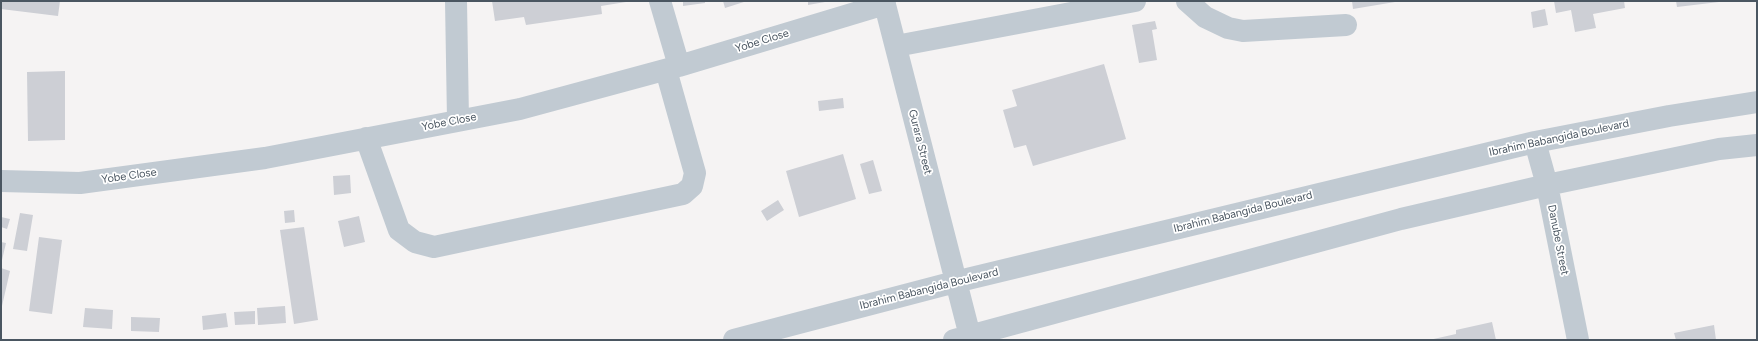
<!DOCTYPE html>
<style>
body{margin:0}
#map{position:relative;width:1758px;height:341px;overflow:hidden;background:#f5f3f3;font-family:Figtree,sans-serif}
canvas{display:block}
.frame{position:absolute;inset:0;border:2px solid #4a5661;pointer-events:none}
</style>
<div id="map">
<canvas width="1758" height="341"></canvas>
<div class="frame"></div>
</div>
<script>
const ctx = document.querySelector('canvas').getContext('2d');
ctx.lineJoin = 'round';
function fillPath(path, color) {
  ctx.fillStyle = color;
  ctx.fill(path, 'evenodd');
}
function stroke(path, color, width, dash) {
  ctx.strokeStyle = color;
  ctx.lineWidth = width;
  ctx.lineCap = dash ? 'butt' : 'round';
  ctx.setLineDash(dash || []);
  ctx.stroke(path);
}
function write(font, color, halo, rows, align = 'center') {
  ctx.font = font + ' Figtree,sans-serif';
  ctx.lineWidth = 3.5;
  ctx.setLineDash([]);
  ctx.textBaseline = 'middle';
  ctx.strokeStyle = halo;
  ctx.fillStyle = color;
  for (const [text, x, y, turn = 0] of rows) {
    ctx.save();
    ctx.translate(x, y);
    ctx.rotate((+turn || 0) * Math.PI / 180);
    ctx.textAlign = isNaN(turn) ? turn : align;
    if (halo) ctx.strokeText(text, 0, 0);
    ctx.fillText(text, 0, 0);
    ctx.restore();
  }
}
const building = new Path2D(`
 M 1,1 L 60,1 L 58,16 L 1,9 Z
 M 492,1 L 626,1 L 626,2 L 601,6 L 602,14 L 526,25 L 524,17 L 495,21 Z
 M 683,1 L 705,1 L 705,3 L 683,6 Z
 M 723,1 L 747,1 L 725,8 Z
 M 808,1 L 825,1 L 825,2 L 808,5 Z
 M 1352,1 L 1395,1 L 1395,2 L 1353,9 Z
 M 1554,1 L 1624,1 L 1625,8 L 1593,14 L 1596,28 L 1575,32 L 1571,10 L 1556,13 Z
 M 1676,1 L 1719,1 L 1719,2 L 1677,7 Z
 M 1545,9 L 1548,25 L 1533,28 L 1531,12 Z
 M 1155,21 L 1157,29 L 1152,30 L 1157,60 L 1139,63 L 1132,25 Z
 M 1104,64 L 1126,139 L 1033,166 L 1026,145 L 1014,148 L 1003,110 L 1017,106 L 1012,90 Z
 M 65,71 L 65,140 L 28,141 L 27,72 Z
 M 843,98 L 844,108 L 819,111 L 818,101 Z
 M 843,154 L 856,199 L 799,217 L 786,171 Z
 M 873,160 L 882,191 L 869,194 L 860,164 Z
 M 350,175 L 351,193 L 334,195 L 333,176 Z
 M 778,200 L 784,210 L 767,221 L 761,211 Z
 M 294,210 L 295,222 L 285,223 L 284,211 Z
 M 20,213 L 33,215 L 27,251 L 13,249 Z
 M 359,216 L 365,242 L 344,247 L 338,221 Z
 M 1,217 L 10,219 L 7,229 L 1,227 Z
 M 304,227 L 318,320 L 294,324 L 280,230 Z
 M 39,237 L 62,240 L 52,314 L 29,311 Z
 M 1,242 L 6,243 L 2,260 L 1,260 Z
 M 1,268 L 10,271 L 2,306 L 1,306 Z
 M 285,306 L 286,323 L 258,325 L 257,308 Z
 M 85,308 L 113,310 L 112,329 L 83,327 Z
 M 255,311 L 255,324 L 235,325 L 234,312 Z
 M 226,313 L 228,327 L 203,330 L 202,316 Z
 M 131,317 L 160,318 L 159,332 L 131,331 Z
 M 1492,322 L 1496,340 L 1429,340 L 1456,334 L 1456,330 Z
 M 1714,325 L 1716,340 L 1676,340 L 1674,333 Z`);
const minor = new Path2D(`
 M 456,1 L 458,120
 M 660,1 L 679,66
 M 884,1 L 971,340
 M 1187,1 L 1205,17 L 1228,28 L 1243,31 L 1346,25
 M 896,46 L 1135,1
 M 366,138 L 399,230 L 415,242 L 434,247 L 683,194 L 692,186 L 695,173 L 666,70
 M 1535,142 L 1547,185 L 1578,340
 M 1,181 L 80,183 L 265,158 L 520,109 L 679,66 L 885,4
 M 734,340 L 955,282 L 1535,142 L 1669,116 L 1757,102
 M 954,340 L 1401,219 L 1547,185 L 1719,149 L 1757,145`);
const streetNames = [
 ["Yobe Close",762,41,-17],
 ["Yobe Close",449,122,-11],
 ["Ibrahim Babangida Boulevard",1559,138,-12],
 ["Gurara Street",920,142,76],
 ["Yobe Close",129,176,-8],
 ["Ibrahim Babangida Boulevard",1243,212,-14],
 ["Danube Street",1558,240,79],
 ["Ibrahim Babangida Boulevard",929,289,-14]
];
fillPath(building, '#cdcfd5');
stroke(minor, '#c1cad2', 22);
write('11px', '#4a5661', '#fff', streetNames);
</script>
